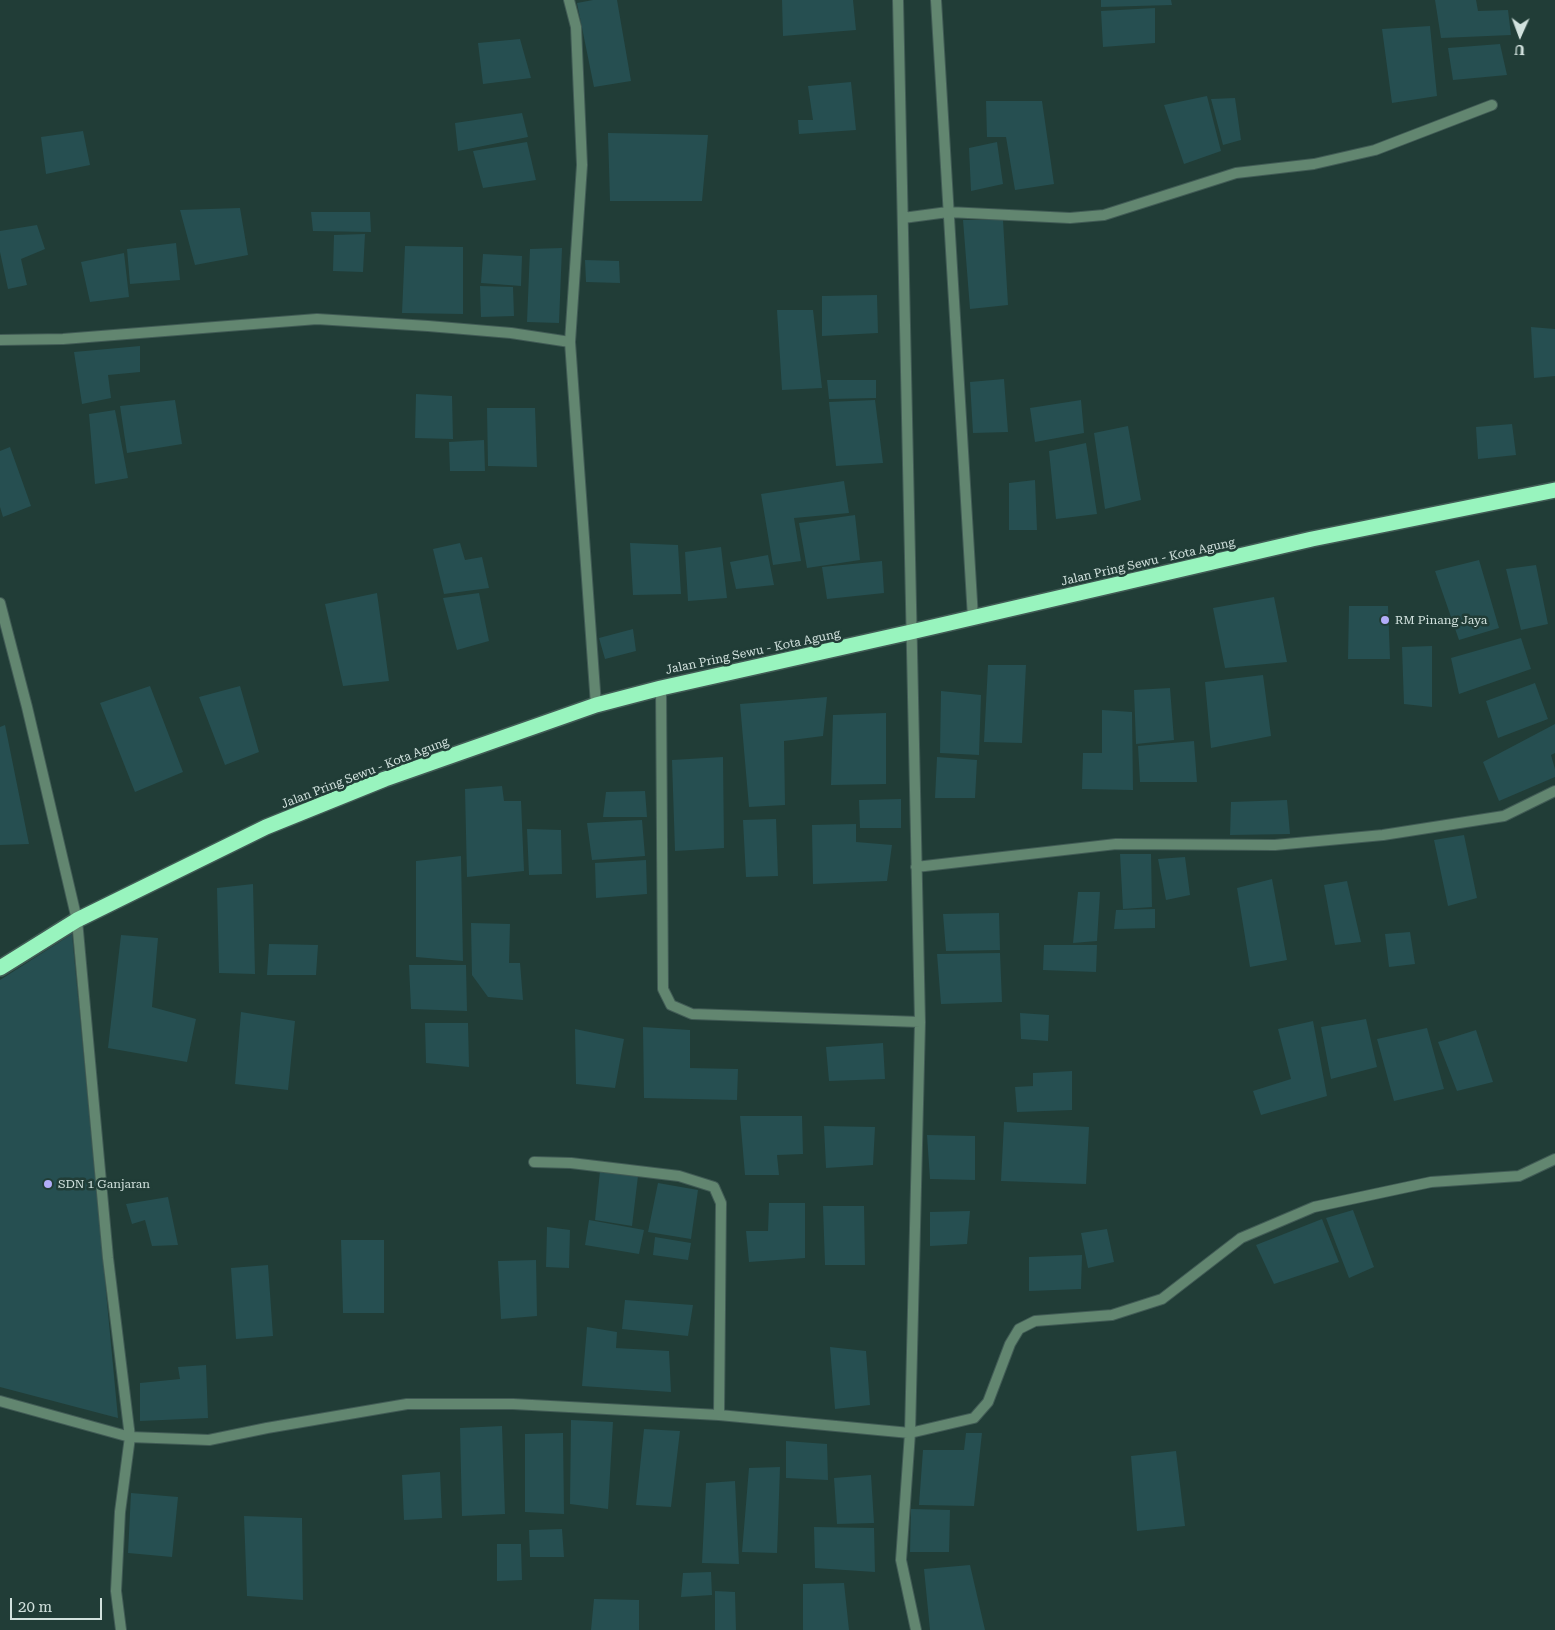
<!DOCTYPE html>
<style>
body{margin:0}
#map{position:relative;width:1555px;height:1630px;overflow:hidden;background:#213d37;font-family:"Roboto Serif",serif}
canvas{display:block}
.north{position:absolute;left:1495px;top:10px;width:50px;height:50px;-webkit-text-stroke:4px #213d37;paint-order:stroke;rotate:182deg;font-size:14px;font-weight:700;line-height:20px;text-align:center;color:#d2e2de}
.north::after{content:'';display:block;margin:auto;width:18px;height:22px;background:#d2e2de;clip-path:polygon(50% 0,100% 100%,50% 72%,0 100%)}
.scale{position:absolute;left:10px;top:1598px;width:92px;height:22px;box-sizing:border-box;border:2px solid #d2e2de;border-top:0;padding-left:6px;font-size:15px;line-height:18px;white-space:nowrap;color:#d2e2de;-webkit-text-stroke:4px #213d37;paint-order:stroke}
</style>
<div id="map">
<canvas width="1555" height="1630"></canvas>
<div class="north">U</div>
<div class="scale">20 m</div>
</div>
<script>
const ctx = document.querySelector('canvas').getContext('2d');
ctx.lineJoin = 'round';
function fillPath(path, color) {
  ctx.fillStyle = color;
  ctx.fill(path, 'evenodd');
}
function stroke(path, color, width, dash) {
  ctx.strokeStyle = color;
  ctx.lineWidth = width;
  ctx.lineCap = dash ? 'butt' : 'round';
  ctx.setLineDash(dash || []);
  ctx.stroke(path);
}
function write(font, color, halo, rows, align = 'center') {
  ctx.font = font + ' "Roboto Serif",serif';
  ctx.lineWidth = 5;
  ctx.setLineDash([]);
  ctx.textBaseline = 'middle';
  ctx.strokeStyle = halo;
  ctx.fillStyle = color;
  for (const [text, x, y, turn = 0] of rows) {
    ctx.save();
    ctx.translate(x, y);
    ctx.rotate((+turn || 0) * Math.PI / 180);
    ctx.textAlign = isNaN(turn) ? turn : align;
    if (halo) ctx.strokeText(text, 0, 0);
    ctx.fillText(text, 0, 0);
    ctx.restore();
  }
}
const building = new Path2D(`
 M 593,0 L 617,0 L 631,81 L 594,87 L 577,3 Z
 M 782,0 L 853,0 L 856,30 L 783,36 Z
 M 1101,0 L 1171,0 L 1172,5 L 1101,7 Z
 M 1435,0 L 1476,0 L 1478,11 L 1508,10 L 1511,35 L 1441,38 Z
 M 1155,8 L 1155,43 L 1103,47 L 1101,11 Z
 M 1430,26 L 1437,96 L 1392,103 L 1382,29 Z
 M 520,39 L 531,78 L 483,84 L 478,43 Z
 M 1500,44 L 1507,75 L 1453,80 L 1448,48 Z
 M 851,82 L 856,130 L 799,134 L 798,120 L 813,120 L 808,86 Z
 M 1207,96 L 1221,151 L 1184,164 L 1164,105 Z
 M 1235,98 L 1241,140 L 1223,145 L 1211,99 Z
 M 986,101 L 1042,101 L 1054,184 L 1015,190 L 1006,137 L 987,137 Z
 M 522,113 L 528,137 L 458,151 L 455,123 Z
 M 83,131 L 90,165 L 46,174 L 41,137 Z
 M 608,133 L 708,135 L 702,201 L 610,201 Z
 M 527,142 L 536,180 L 483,188 L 473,151 Z
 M 997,142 L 1003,184 L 971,191 L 969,148 Z
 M 240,208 L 248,255 L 195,265 L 180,210 Z
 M 311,212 L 370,212 L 371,232 L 313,231 Z
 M 963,220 L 1003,220 L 1008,305 L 970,309 Z
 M 37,225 L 45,249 L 21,259 L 27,285 L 8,289 L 0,252 L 0,231 Z
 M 365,234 L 363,272 L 333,271 L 334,235 Z
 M 176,243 L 180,280 L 130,284 L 127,249 Z
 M 405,246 L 463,247 L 463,314 L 402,313 Z
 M 562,248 L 559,323 L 527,322 L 530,249 Z
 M 124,253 L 129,297 L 90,302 L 81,262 Z
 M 483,254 L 522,256 L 521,286 L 481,283 Z
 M 585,260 L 619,261 L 620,283 L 586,282 Z
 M 480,286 L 513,287 L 514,316 L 481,317 Z
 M 877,295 L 878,333 L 822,336 L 822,296 Z
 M 777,310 L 813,310 L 822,388 L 782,390 Z
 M 1531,327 L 1555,329 L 1555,376 L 1534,378 Z
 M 140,346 L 140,372 L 108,375 L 111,398 L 82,404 L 74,352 Z
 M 1004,379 L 1008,432 L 973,433 L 970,382 Z
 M 827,380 L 876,380 L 876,398 L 829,399 Z
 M 416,394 L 452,396 L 453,439 L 415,438 Z
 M 175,400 L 182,444 L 127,453 L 120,406 Z
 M 875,400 L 883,463 L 836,466 L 829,402 Z
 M 1081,400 L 1084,433 L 1035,442 L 1030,408 Z
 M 487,408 L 535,408 L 537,467 L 488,466 Z
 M 115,410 L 128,478 L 95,484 L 89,414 Z
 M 1512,424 L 1516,455 L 1478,459 L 1476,427 Z
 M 1128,426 L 1141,500 L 1105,509 L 1094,433 Z
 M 484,440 L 485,471 L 450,471 L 449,442 Z
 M 1086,443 L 1097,514 L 1056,519 L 1049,451 Z
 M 10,447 L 31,506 L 3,517 L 0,507 L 0,451 Z
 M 1035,480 L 1037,530 L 1009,530 L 1009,483 Z
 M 844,481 L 849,513 L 794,518 L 801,561 L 773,565 L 761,494 Z
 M 855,515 L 860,560 L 807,568 L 799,523 Z
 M 460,543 L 465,560 L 482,557 L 489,588 L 444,594 L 433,549 Z
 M 630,543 L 678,545 L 681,594 L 633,595 Z
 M 721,547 L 727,598 L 688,601 L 685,552 Z
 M 768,555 L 774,585 L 736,589 L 730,562 Z
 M 1479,560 L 1499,628 L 1459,640 L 1435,571 Z
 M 882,561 L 884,593 L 827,599 L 822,567 Z
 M 1536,565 L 1548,624 L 1521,630 L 1506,569 Z
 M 377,593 L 389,681 L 343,686 L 325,604 Z
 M 479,593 L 489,641 L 457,650 L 443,598 Z
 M 1274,597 L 1287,662 L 1225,668 L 1213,608 Z
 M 1349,606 L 1388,606 L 1390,659 L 1348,659 Z
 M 633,629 L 636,651 L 605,659 L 599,638 Z
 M 1521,638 L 1531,669 L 1459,694 L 1451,658 Z
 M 1432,646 L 1432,707 L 1404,704 L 1402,647 Z
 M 988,665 L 1026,665 L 1022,743 L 984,742 Z
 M 1263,675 L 1271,736 L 1211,748 L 1205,682 Z
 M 1535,683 L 1548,719 L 1498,738 L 1486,701 Z
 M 150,686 L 183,772 L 135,792 L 100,703 Z
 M 240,686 L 259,752 L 225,765 L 199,697 Z
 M 1170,688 L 1174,740 L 1136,744 L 1134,690 Z
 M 941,691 L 981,695 L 979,755 L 940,753 Z
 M 827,697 L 823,736 L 784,741 L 785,805 L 749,807 L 740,704 Z
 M 1102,710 L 1132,712 L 1133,790 L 1082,789 L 1083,753 L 1102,753 Z
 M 886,713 L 886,784 L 831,785 L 833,715 Z
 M 1555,724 L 1555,753 L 1551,755 L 1555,769 L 1555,777 L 1499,801 L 1483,762 Z
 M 5,725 L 29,844 L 0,845 L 0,727 Z
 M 1194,741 L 1197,782 L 1140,782 L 1138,746 Z
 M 723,757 L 724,848 L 675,851 L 672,760 Z
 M 937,757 L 977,760 L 975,798 L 935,798 Z
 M 502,786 L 504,801 L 521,801 L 524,871 L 467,877 L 465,789 Z
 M 645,791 L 647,817 L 603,817 L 606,792 Z
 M 901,799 L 901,828 L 860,828 L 859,800 Z
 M 1287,800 L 1290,834 L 1230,835 L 1231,802 Z
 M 776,819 L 778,876 L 746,877 L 743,820 Z
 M 642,820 L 645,856 L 592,860 L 587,823 Z
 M 856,824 L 856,842 L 892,845 L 887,881 L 813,884 L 812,825 Z
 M 527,829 L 561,830 L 562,874 L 529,875 Z
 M 1464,835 L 1477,898 L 1448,906 L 1434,840 Z
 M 1120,854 L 1151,854 L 1152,907 L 1123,909 Z
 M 461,856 L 463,961 L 416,957 L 416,861 Z
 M 1185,857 L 1190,895 L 1166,900 L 1158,859 Z
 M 646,860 L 647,894 L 596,898 L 595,863 Z
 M 1272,879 L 1287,960 L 1250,967 L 1237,888 Z
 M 1347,881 L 1361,942 L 1335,945 L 1324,885 Z
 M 253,884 L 255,974 L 219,973 L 217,888 Z
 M 1078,892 L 1100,892 L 1097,941 L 1073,943 Z
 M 1155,909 L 1155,928 L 1114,929 L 1116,910 Z
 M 999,913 L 1000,950 L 946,951 L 943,914 Z
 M 471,923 L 510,924 L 509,963 L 520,963 L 523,1000 L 488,997 L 472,975 Z
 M 1410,932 L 1415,964 L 1389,967 L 1385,934 Z
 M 72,934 L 118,1418 L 0,1387 L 0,980 Z
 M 121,935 L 158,938 L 152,1007 L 196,1019 L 187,1062 L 108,1048 Z
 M 269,944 L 318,945 L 316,975 L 267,975 Z
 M 1044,945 L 1097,945 L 1096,972 L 1043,970 Z
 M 1000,953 L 1002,1002 L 941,1004 L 937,954 Z
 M 409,965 L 466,965 L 467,1011 L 411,1009 Z
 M 241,1012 L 295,1021 L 288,1090 L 235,1084 Z
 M 1020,1013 L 1049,1015 L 1048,1041 L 1021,1039 Z
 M 1366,1019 L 1377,1067 L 1331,1079 L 1321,1027 Z
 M 1313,1021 L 1327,1096 L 1261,1115 L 1253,1091 L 1291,1079 L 1278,1029 Z
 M 425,1023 L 468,1023 L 469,1067 L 426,1063 Z
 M 643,1027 L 690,1030 L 690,1068 L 738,1069 L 737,1100 L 644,1098 Z
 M 1427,1028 L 1444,1089 L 1394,1101 L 1377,1039 Z
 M 575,1029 L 624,1039 L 615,1088 L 576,1084 Z
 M 1476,1030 L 1493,1082 L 1457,1091 L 1438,1042 Z
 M 883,1043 L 885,1079 L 829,1081 L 826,1047 Z
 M 1072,1071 L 1072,1110 L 1017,1112 L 1015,1087 L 1033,1086 L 1033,1073 Z
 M 740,1116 L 802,1116 L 803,1154 L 777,1155 L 779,1175 L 745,1175 Z
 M 1004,1122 L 1089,1127 L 1086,1184 L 1001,1181 Z
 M 824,1126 L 875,1127 L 873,1165 L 826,1168 Z
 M 927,1135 L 975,1136 L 975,1180 L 930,1179 Z
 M 600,1171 L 638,1176 L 632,1226 L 595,1220 Z
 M 658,1183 L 698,1190 L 691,1239 L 648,1232 Z
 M 168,1197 L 178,1245 L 152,1246 L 145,1220 L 132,1224 L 126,1204 Z
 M 769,1203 L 805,1203 L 805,1258 L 749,1262 L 746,1231 L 768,1231 Z
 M 823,1206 L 864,1206 L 865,1265 L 825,1265 Z
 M 1353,1210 L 1374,1267 L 1349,1278 L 1326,1218 Z
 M 970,1211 L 967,1244 L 930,1246 L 930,1212 Z
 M 1322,1219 L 1339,1262 L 1274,1284 L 1256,1245 Z
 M 589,1220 L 644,1230 L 639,1254 L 585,1245 Z
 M 547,1227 L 570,1230 L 569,1268 L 546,1267 Z
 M 1107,1229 L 1114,1262 L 1088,1268 L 1081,1233 Z
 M 655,1237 L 691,1243 L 688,1260 L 653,1255 Z
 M 341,1240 L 384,1240 L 384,1313 L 343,1313 Z
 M 1082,1255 L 1081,1289 L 1029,1291 L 1029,1257 Z
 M 536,1260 L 537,1316 L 501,1319 L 498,1261 Z
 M 268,1265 L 273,1336 L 236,1339 L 231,1268 Z
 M 625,1300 L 693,1305 L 688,1336 L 622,1329 Z
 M 587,1327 L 617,1332 L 616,1348 L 669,1351 L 671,1392 L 582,1386 Z
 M 830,1347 L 866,1351 L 870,1405 L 835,1409 Z
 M 206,1365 L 208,1418 L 140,1421 L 140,1383 L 180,1379 L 178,1367 Z
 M 571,1420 L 613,1422 L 608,1509 L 570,1504 Z
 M 502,1426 L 505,1514 L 462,1516 L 460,1428 Z
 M 644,1429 L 680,1431 L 671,1507 L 636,1505 Z
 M 563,1433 L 564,1514 L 525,1512 L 525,1434 Z
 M 966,1433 L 982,1433 L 974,1506 L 919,1505 L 923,1450 L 964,1450 Z
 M 786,1441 L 827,1444 L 828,1480 L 786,1478 Z
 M 1176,1451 L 1185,1526 L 1137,1531 L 1131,1456 Z
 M 780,1467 L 777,1553 L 742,1552 L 749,1468 Z
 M 440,1472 L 442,1518 L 404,1520 L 402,1475 Z
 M 871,1475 L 874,1523 L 837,1524 L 834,1478 Z
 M 735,1481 L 739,1564 L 702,1563 L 706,1483 Z
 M 131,1493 L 178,1497 L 172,1557 L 128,1553 Z
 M 911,1509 L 950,1510 L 949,1552 L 910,1552 Z
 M 244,1516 L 302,1518 L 303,1600 L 247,1596 Z
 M 814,1527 L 874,1528 L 875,1572 L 815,1568 Z
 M 562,1529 L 564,1557 L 530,1557 L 529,1530 Z
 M 497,1544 L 521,1544 L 522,1580 L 497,1581 Z
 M 970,1565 L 985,1630 L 930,1630 L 924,1569 Z
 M 711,1572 L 712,1595 L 681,1597 L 683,1573 Z
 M 844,1583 L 849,1630 L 803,1630 L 803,1584 Z
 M 715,1591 L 735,1592 L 736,1630 L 715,1630 Z
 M 594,1599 L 639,1600 L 639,1630 L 591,1630 Z`);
const street = new Path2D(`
 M 569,0 L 576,27 L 582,165 L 570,342
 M 898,0 L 920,1022 L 910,1433 L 901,1560 L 916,1630
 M 936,0 L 973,618
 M 903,218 L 948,212 L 1070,218 L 1104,215 L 1236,173 L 1314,164 L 1375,150 L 1492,105
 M 0,340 L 63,339 L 317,319 L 428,326 L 511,333 L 570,342 L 596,705
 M 0,603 L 27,707 L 77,920 L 108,1258 L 130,1437 L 120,1512 L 116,1591 L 121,1630
 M 661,688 L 663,989 L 671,1005 L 692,1014 L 920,1022
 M 916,867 L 1116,844 L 1275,845 L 1383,835 L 1504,816 L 1555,791
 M 534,1162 L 571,1163 L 679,1176 L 714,1187 L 721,1203 L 719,1415
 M 0,1401 L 130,1437 L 209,1440 L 267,1428 L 407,1404 L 513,1404 L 719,1415 L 910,1433 L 974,1418 L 988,1402 L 1010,1344 L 1019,1329 L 1035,1321 L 1112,1315 L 1162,1299 L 1241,1238 L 1314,1207 L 1431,1182 L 1519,1176 L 1555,1159`);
const highway = new Path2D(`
 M 0,968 L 77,920 L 266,827 L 385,779 L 596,705 L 661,688 L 911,632 L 1312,539 L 1555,490`);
const markers = [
 [1385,620,5,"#b2adf9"],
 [48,1184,5,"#b2adf9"]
];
const streetNames = [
 ["Jalan Pring Sewu - Kota Agung",1148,562,-13],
 ["Jalan Pring Sewu - Kota Agung",753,652,-12],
 ["Jalan Pring Sewu - Kota Agung",365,773,-21]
];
const poiNames = [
 ["RM Pinang Jaya",1395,620],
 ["SDN 1 Ganjaran",58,1184]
];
fillPath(building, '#264f51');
stroke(street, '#415b55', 12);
stroke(highway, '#415b55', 18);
stroke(street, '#628670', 10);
stroke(highway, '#98f4be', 15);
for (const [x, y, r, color] of markers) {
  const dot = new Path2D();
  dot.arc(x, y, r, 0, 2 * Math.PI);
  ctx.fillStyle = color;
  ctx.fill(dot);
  stroke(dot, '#213d37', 2);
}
write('12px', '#d2e2de', '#213d37', streetNames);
write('12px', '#d2e2de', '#213d37', poiNames, 'left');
</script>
